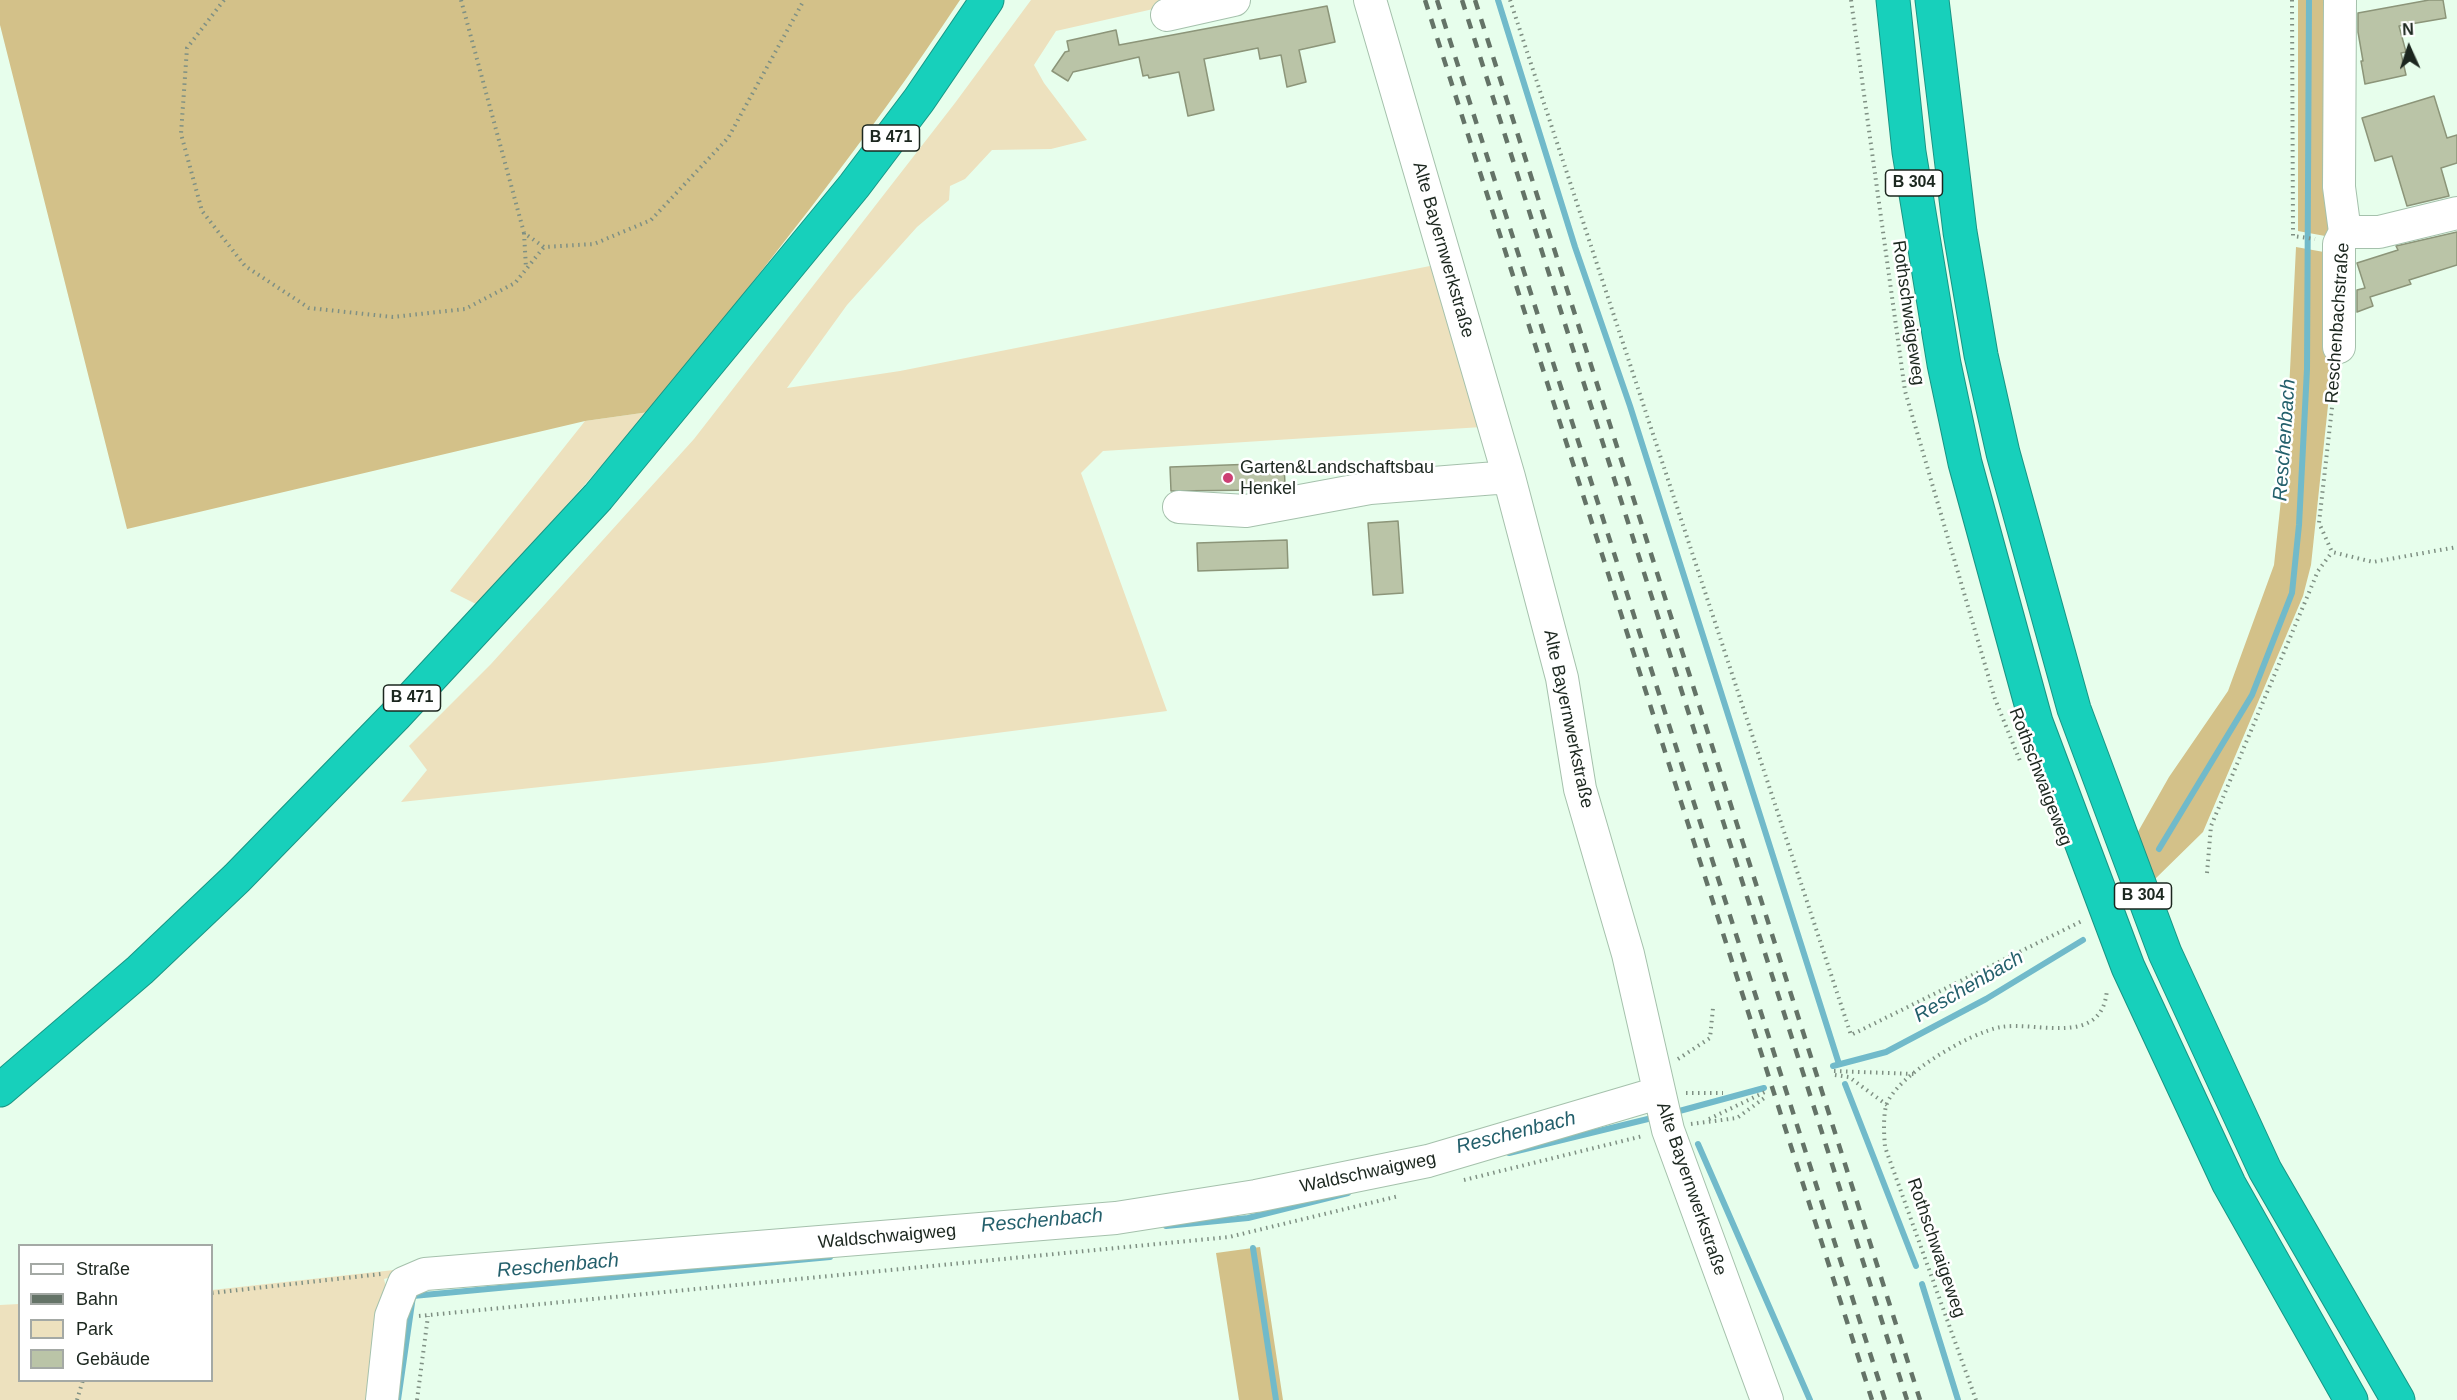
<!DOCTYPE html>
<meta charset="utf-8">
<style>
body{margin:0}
#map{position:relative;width:2457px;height:1400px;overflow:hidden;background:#e7feec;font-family:Helvetica,sans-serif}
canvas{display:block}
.legend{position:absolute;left:18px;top:1244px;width:195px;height:138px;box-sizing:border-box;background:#fff;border:2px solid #a4a9a5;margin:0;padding:8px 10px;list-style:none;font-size:18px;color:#1c271f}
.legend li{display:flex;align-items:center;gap:12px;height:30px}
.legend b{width:30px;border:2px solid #a4a9a5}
.north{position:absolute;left:2379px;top:18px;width:60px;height:60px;-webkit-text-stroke:4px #fff;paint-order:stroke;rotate:357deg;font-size:16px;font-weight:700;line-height:24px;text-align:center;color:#1c271f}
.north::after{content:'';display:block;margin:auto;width:21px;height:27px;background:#1c271f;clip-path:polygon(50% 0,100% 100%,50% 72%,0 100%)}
</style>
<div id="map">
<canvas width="2457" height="1400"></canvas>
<ul class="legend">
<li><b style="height:8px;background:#fff"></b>Straße</li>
<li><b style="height:8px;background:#647367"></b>Bahn</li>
<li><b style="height:16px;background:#ede1be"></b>Park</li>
<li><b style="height:16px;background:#bac4a7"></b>Gebäude</li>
</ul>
<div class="north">N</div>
</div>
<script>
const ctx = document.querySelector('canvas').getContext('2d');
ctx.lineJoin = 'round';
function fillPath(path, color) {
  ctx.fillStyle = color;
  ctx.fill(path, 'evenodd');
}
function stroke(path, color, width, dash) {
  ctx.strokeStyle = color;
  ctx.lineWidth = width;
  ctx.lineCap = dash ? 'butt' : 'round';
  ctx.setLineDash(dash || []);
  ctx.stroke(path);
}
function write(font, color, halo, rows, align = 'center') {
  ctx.font = font + ' Helvetica,sans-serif';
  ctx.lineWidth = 5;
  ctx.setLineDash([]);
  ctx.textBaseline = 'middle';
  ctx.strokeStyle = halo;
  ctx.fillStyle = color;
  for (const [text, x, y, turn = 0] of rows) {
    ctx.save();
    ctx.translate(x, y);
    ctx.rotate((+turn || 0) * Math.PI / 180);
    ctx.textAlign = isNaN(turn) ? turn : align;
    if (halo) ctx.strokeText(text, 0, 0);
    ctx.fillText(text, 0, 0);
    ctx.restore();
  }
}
const green = new Path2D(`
 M 1031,0 L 1193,0 L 1056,31 L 1034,65 L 1044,83 L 1087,140 L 1051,149 L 992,150 L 965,179 L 950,186 L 949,200 L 917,227 L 847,305 L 787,388 L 900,371 L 1435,265 L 1482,427 L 1103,451 L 1081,473 L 1167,711 L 764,763 L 401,802 L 427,770 L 409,746 L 491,664 L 694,439 L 955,103 Z
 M 649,412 L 478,605 L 450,591 L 585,421 Z
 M 403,1269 L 402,1274 L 384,1279 L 388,1295 L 374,1400 L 0,1400 L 0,1305 L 19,1304 L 20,1380 L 212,1380 L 212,1290 Z`);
const forest = new Path2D(`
 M 0,0 L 960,0 C 865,144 757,277 649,412 L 585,421 L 127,529 L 0,25 Z
 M 2298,0 L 2325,0 L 2323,136 L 2336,238 L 2298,231 Z
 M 2296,247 L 2335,254 L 2332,368 L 2311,565 L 2303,596 L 2203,832 L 2152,882 L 2135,837 L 2169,777 L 2228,691 L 2274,565 L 2286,453 Z
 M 1260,1247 L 1283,1400 L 1239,1400 L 1216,1253 Z`);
const stream = new Path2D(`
 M 1498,0 L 1575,247 L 1630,406 L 1839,1064
 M 2159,849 L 2252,695 L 2292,593 L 2299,525 L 2307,369 L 2309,0
 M 1833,1066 L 1886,1052 L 1986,999 L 2083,940
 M 1845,1084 L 1916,1266
 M 1672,1113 L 1764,1088
 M 1698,1144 L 1810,1400
 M 1509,1153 L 1656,1117
 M 1166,1226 L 1248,1218 L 1348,1193
 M 1253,1248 L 1276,1400
 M 1922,1284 L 1958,1400
 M 398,1400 L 413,1296 L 830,1257`);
const building = new Path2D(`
 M 2429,0 L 2443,0 L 2446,18 L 2399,26 L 2406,52 L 2401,53 L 2406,75 L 2365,84 L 2361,61 L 2363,61 L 2358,32 L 2358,13 Z
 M 1327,6 L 1335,42 L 1299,50 L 1306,82 L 1287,87 L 1281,55 L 1260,59 L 1258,48 L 1204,59 L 1214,110 L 1188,116 L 1179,72 L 1149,78 L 1148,75 L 1143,76 L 1139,57 L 1073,72 L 1068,81 L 1052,71 L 1065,52 L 1069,51 L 1067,41 L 1116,30 L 1119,45 Z
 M 2434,96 L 2447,138 L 2457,135 L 2457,163 L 2441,168 L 2449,196 L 2407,206 L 2392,156 L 2375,161 L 2362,118 Z
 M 2457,232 L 2457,265 L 2409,280 L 2411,284 L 2370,297 L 2373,306 L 2357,312 L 2357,290 L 2365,288 L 2357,263 L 2398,250 L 2396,246 Z
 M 1284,463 L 1285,485 L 1259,490 L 1171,491 L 1170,467 Z
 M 1398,521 L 1403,593 L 1373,595 L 1368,523 Z
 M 1287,540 L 1288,568 L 1198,571 L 1197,543 Z`);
const path = new Path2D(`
 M 224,0 L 187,48 L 181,134 L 202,211 L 245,266 L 309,308 L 393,317 L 465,309 L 515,283 L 544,247
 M 461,0 L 524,233 L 544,247 L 594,244 L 651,220 L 728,138 L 804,0
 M 1510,0 L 1851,1035 L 2082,921
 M 1851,0 L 1905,391 L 1995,699 L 2020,761
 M 2292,0 L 2293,236 L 2315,239
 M 524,233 L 526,268
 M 2336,372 L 2319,523 L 2332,552 L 2373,562 L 2457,547
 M 2207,873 L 2211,826 L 2318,571 L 2332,552
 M 1678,1059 L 1710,1038 L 1713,1008
 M 1834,1071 L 1914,1074
 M 1835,1075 L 1849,1077 L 1887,1105
 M 1686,1093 L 1723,1093
 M 1709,1119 L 1765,1092
 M 1691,1124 L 1737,1118 L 1767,1096
 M 1464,1180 L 1643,1136
 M 212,1293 L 381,1274
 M 419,1316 L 1229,1237 L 1399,1196
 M 77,1400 L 83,1380
 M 417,1400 L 428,1316
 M 1976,1400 L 1885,1147 C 1884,1134 1883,1119 1886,1106 C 1895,1076 1971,1032 2001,1027 C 2038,1021 2103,1048 2107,989`);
const minor = new Path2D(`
 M 1370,0 L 1509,477 L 1562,678 L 1580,789 L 1628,954 L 1668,1130 L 1767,1400
 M 1167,15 L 1234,0
 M 2345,232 L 2379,232 L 2457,213
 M 2339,347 L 2339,244 L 2345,232 L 2339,187 L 2340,0
 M 1179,507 L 1246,511 L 1370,488 L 1509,477
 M 382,1400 L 391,1316 L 404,1283 L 425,1274 L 1116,1218 L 1256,1196 L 1428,1161 L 1658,1093`);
const highway = new Path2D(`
 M 1893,0 L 1909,152 L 1944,364 L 1965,463 L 2036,722 L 2128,967 L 2229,1184 L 2351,1400
 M 1932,0 L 1960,232 L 1981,355 L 2003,453 L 2074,709 L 2165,953 L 2265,1170 L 2398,1400
 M 0,1090 L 140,970 L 237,878 L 395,716 L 598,497 L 854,186 L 919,100 L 987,0`);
const rail = new Path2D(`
 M 1425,0 L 1872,1400
 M 1437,0 L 1885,1400
 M 1462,0 L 1907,1400
 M 1475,0 L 1920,1400`);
const markers = [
 [1228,478,6,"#cc4074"]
];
const shields = [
 [891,138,57],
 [1914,183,57],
 [412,698,57],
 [2143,896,57]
];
const shieldNames = [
 ["B 471",891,138],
 ["B 304",1914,183],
 ["B 471",412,698],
 ["B 304",2143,896]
];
const streetNames = [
 ["Alte Bayernwerkstraße",1443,250,74],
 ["Rothschwaigeweg",1908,313,82],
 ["Reschenbachstraße",2338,323,-86],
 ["Alte Bayernwerkstraße",1568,719,78],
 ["Rothschwaigeweg",2040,777,69],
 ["Waldschwaigweg",1368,1173,-12],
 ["Alte Bayernwerkstraße",1691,1189,71],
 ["Waldschwaigweg",887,1237,-5],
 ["Rothschwaigeweg",1936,1248,71]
];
const poiNames = [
 ["Garten&Landschaftsbau",1240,468],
 ["Henkel",1240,489]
];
const waterNames = [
 ["Reschenbach",2285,440,-86],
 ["Reschenbach",1969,987,-30],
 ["Reschenbach",1516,1133,-14],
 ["Reschenbach",1042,1221,-5],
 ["Reschenbach",558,1266,-5]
];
fillPath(green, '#ede1be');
fillPath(forest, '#d3c189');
stroke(stream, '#71baca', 6);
fillPath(building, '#bac4a7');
stroke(building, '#8c9579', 1.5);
stroke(minor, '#a5c1ac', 34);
stroke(highway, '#199584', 35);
stroke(path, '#7f9083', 4, [1.5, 4.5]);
stroke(minor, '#fff', 32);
stroke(highway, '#17d0bb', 33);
stroke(rail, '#647367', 4.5, [10, 10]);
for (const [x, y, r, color] of markers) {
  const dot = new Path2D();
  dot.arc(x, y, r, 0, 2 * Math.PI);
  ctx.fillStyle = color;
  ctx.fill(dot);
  stroke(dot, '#fff', 2);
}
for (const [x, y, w] of shields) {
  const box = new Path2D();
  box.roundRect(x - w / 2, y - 13, w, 26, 4.5);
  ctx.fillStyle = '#fff';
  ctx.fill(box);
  stroke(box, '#1c271f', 1.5);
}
write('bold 16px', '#1c271f', null, shieldNames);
write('18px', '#1c271f', '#fff', streetNames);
write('18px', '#1c271f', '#fff', poiNames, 'left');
write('italic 20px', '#24606c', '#fff', waterNames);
</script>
